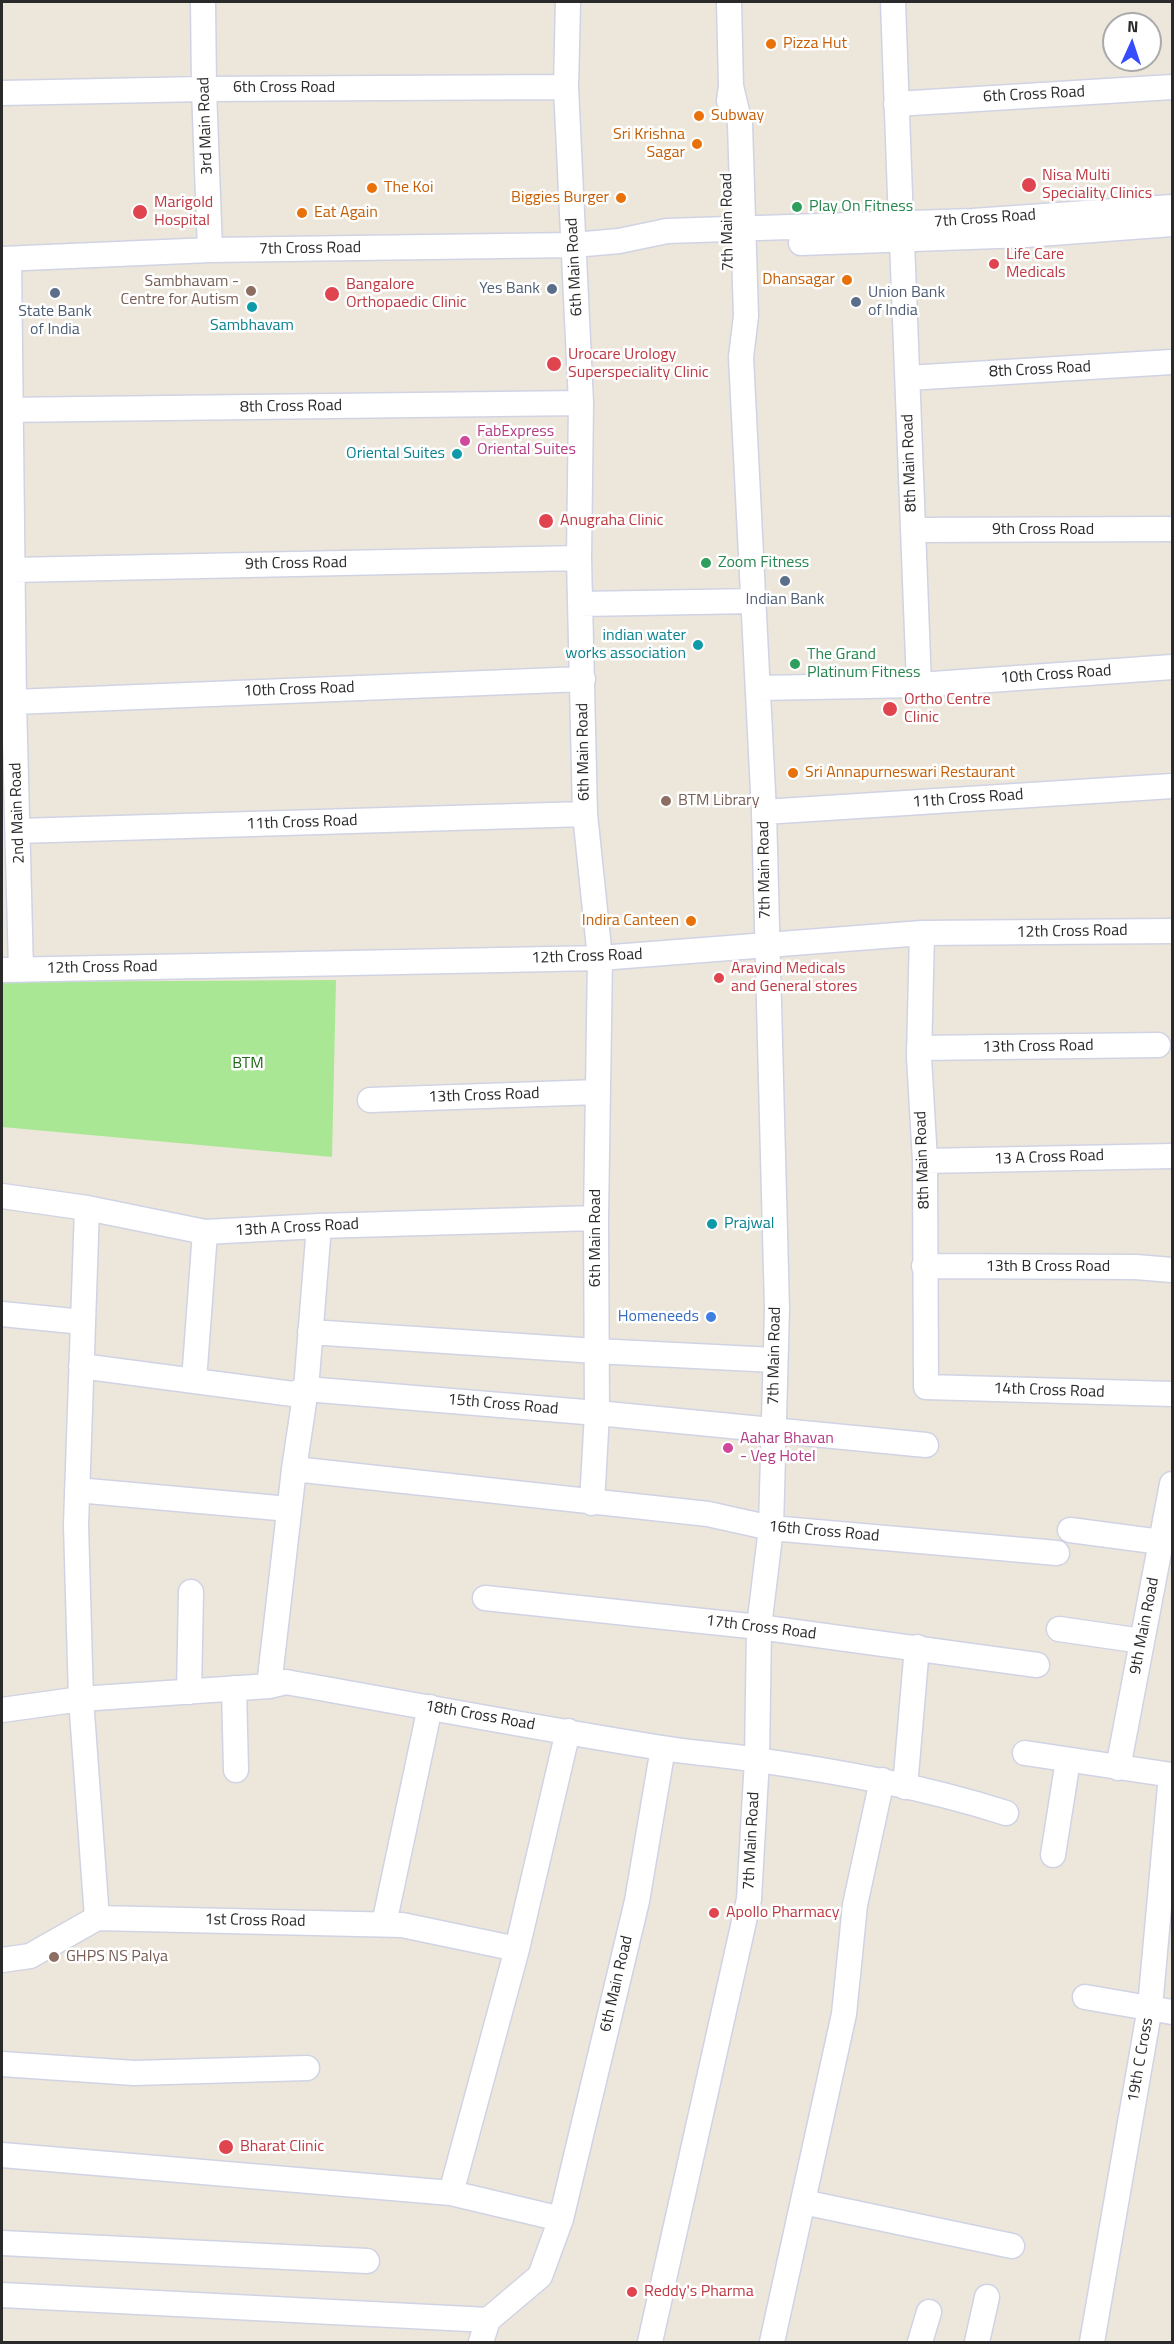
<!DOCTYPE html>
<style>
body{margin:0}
#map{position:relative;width:1174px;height:2344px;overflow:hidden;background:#ede7db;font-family:"Titillium Web",sans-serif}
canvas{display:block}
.frame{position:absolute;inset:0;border:3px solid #2a2a2a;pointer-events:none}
.north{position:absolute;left:1102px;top:12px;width:60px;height:60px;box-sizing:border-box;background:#fff;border:2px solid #aaa;border-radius:50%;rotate:3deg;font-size:16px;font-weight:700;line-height:24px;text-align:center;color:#2a2a2a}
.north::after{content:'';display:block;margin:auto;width:21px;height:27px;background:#364dff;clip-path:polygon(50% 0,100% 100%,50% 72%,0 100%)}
</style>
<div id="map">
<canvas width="1174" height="2344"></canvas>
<div class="frame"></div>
<div class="north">N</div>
</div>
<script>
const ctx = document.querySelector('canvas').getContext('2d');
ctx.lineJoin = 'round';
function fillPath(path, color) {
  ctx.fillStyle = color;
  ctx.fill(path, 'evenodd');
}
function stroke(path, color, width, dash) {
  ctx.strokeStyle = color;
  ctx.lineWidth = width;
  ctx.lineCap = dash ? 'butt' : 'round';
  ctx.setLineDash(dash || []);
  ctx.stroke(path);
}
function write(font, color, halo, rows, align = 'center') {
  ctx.font = font + ' "Titillium Web",sans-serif';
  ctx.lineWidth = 5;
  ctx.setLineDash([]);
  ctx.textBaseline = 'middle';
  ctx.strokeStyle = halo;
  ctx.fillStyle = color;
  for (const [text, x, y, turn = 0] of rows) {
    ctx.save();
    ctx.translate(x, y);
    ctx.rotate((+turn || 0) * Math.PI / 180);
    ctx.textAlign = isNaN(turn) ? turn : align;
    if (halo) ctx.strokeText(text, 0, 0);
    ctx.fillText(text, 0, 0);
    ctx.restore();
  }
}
const green = new Path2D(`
 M 336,980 L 332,1157 L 2,1127 L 2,982 Z`);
const minor = new Path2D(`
 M 203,2 L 204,89 L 210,250
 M 568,2 L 566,87 L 581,403 L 579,558 L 585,814 L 600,958 L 596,1218 L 597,1413 L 592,1503
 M 729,2 L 731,86 L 729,101
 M 893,2 L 901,223
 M 2,93 L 204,89 L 566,87
 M 896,104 L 1172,87
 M 902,241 L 919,685
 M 801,243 L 1026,235 L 1172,224
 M 2,259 L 210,250 L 574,245 L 619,241 L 667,231 L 973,221 L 1172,207
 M 9,259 L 14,702 L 21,970
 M 908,378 L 1172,362
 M 2,410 L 581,403
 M 913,530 L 1172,529
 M 13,570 L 579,558
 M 580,604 L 755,601
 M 759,688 L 919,685 L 1172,667
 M 14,702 L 583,679
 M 764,812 L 1172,786
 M 18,831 L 585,814
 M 922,933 L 919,1057 L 925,1161 L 926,1387 L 1172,1394
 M 2,970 L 600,958 L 922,933 L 1172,931
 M 919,1048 L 1158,1045
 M 370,1100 L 598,1092
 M 925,1161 L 1172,1156
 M 2,1196 L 87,1208 L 205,1232 L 319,1226 L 596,1218
 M 87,1208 L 76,1525 L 81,1699 L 97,1918
 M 924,1266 L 1136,1267 L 1172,1270
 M 2,1314 L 83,1322
 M 310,1332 L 596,1351 L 774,1360
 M 81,1366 L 293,1394 L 306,1389 L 597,1413 L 926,1445
 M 194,1381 L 205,1232
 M 294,1469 L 708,1514 L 771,1528 L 1057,1553
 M 77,1490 L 289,1509
 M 1070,1530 L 1161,1542
 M 485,1598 L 759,1627 L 1037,1665
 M 1059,1629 L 1142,1641
 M 269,1686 L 294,1469 L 306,1389 L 319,1226
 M 234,1688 L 236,1770
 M 189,1692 L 191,1592
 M 2,1710 L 81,1699 L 269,1686 L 286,1682 C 411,1704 537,1728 662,1748 C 694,1753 726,1755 757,1760 C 841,1772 925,1787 1006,1813
 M 1025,1753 L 1172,1775
 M 1118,1768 L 1172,1484
 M 905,1787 L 917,1647
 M 1053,1855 L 1068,1760
 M 384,1924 L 430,1707
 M 2,1960 L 30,1956 L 97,1918 L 402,1925 L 517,1949
 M 1085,1997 L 1172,2012
 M 2,2064 L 134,2073 L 307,2068
 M 2,2155 L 451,2193 L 561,2219
 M 451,2193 L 517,1949 L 568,1731
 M 803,2202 L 1012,2246
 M 2,2243 L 367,2261
 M 2,2295 L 488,2320
 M 481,2342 L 488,2320 L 540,2276 L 561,2219 L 637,1901 L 663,1748
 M 650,2342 L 749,1899 L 757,1759 L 759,1627 L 771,1528 L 777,1309 L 764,812 L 741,357 L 746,316 L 740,124 L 731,86
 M 772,2342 L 844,2014 L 855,1905 L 882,1780
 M 920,2342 L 929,2312
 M 977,2342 L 987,2297
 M 1092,2342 L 1150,2007 L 1171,1775`);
const markers = [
 [771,44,6,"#e8710a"],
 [699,116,6,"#e8710a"],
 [697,144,6,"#e8710a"],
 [1029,185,8,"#e0444e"],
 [372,188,6,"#e8710a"],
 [621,198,6,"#e8710a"],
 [797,207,6,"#2e9e5b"],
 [140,212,8,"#e0444e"],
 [302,213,6,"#e8710a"],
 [994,264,6,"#e0444e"],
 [847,280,6,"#e8710a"],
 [552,289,6,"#5c6f8a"],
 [251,291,6,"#8d6e63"],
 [55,293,6,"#5c6f8a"],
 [332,294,8,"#e0444e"],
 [856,302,6,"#5c6f8a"],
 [252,307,6,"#0f9aa8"],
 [554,364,8,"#e0444e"],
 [465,441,6,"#d1479c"],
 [457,454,6,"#0f9aa8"],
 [546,521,8,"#e0444e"],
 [706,563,6,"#2e9e5b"],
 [785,581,6,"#5c6f8a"],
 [698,645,6,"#0f9aa8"],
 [795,664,6,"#2e9e5b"],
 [890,709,8,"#e0444e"],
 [793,773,6,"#e8710a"],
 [666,801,6,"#8d6e63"],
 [691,921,6,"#e8710a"],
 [719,978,6,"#e0444e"],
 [712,1224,6,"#0f9aa8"],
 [711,1317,6,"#3f7fe0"],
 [728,1448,6,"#d1479c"],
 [714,1913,6,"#e0444e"],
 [54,1957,6,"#8d6e63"],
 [226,2147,8,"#e0444e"],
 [632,2292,6,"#e0444e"]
];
const foodNames = [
 ["Pizza Hut",783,44],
 ["Subway",711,116],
 ["Sri Krishna",685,135,"right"],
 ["Sagar",685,153,"right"],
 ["The Koi",384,188],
 ["Biggies Burger",609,198,"right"],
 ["Eat Again",314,213],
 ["Dhansagar",835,280,"right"],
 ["Sri Annapurneswari Restaurant",805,773],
 ["Indira Canteen",679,921,"right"]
];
const streetNames = [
 ["6th Cross Road",284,88],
 ["6th Cross Road",1034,95,-3],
 ["3rd Main Road",206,126,-92],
 ["7th Cross Road",985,219,-4],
 ["7th Main Road",728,222,-91],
 ["7th Cross Road",310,249,-1],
 ["6th Main Road",575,267,-93],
 ["8th Cross Road",1040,370,-3],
 ["8th Cross Road",291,407,-1],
 ["8th Main Road",910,463,-92],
 ["9th Cross Road",1043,530],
 ["9th Cross Road",296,564,-1],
 ["10th Cross Road",1056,675,-4],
 ["10th Cross Road",299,690,-2],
 ["6th Main Road",584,752,-91],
 ["11th Cross Road",968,799,-4],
 ["2nd Main Road",18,813,-92],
 ["11th Cross Road",302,823,-2],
 ["7th Main Road",765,870,-91],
 ["12th Cross Road",1072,932,-1],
 ["12th Cross Road",587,957,-2],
 ["12th Cross Road",102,968,-1],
 ["13th Cross Road",1038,1047,-1],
 ["13th Cross Road",484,1096,-2],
 ["13 A Cross Road",1049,1158,-2],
 ["8th Main Road",923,1160,-92],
 ["13th A Cross Road",297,1228,-3],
 ["6th Main Road",596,1238,-90],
 ["13th B Cross Road",1048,1267],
 ["7th Main Road",775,1356,-89],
 ["14th Cross Road",1049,1391,2],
 ["15th Cross Road",503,1405,5],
 ["16th Cross Road",824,1532,5],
 ["9th Main Road",1145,1626,-79],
 ["17th Cross Road",761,1628,7],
 ["18th Cross Road",480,1716,10],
 ["7th Main Road",752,1841,-87],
 ["1st Cross Road",255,1921,1],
 ["6th Main Road",617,1984,-77],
 ["19th C Cross",1141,2060,-80]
];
const healthNames = [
 ["Nisa Multi",1042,176],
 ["Speciality Clinics",1042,194],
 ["Marigold",154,203],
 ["Hospital",154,221],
 ["Life Care",1006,255],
 ["Medicals",1006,273],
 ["Bangalore",346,285],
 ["Orthopaedic Clinic",346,303],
 ["Urocare Urology",568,355],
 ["Superspeciality Clinic",568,373],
 ["Anugraha Clinic",560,521],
 ["Ortho Centre",904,700],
 ["Clinic",904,718],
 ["Aravind Medicals",731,969],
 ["and General stores",731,987],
 ["Apollo Pharmacy",726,1913],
 ["Bharat Clinic",240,2147],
 ["Reddy's Pharma",644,2292]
];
const leisureNames = [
 ["Play On Fitness",809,207],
 ["Zoom Fitness",718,563],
 ["The Grand",807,655],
 ["Platinum Fitness",807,673]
];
const educationNames = [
 ["Sambhavam -",239,282,"right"],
 ["Centre for Autism",239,300,"right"],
 ["BTM Library",678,801],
 ["GHPS NS Palya",66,1957]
];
const serviceNames = [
 ["Yes Bank",540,289,"right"],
 ["Union Bank",868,293,"left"],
 ["of India",868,311,"left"],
 ["State Bank",55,312],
 ["of India",55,330],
 ["Indian Bank",785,600]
];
const cultureNames = [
 ["Sambhavam",252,326,"center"],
 ["Oriental Suites",445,454],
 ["indian water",686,636],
 ["works association",686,654],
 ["Prajwal",724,1224,"left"]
];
const hotelNames = [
 ["FabExpress",477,432],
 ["Oriental Suites",477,450],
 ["Aahar Bhavan",740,1439],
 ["- Veg Hotel",740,1457]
];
const parkNames = [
 ["BTM",248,1064]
];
const shopNames = [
 ["Homeneeds",699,1317]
];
fillPath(green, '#aae794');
stroke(minor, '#d0d3e4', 27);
stroke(minor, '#fff', 24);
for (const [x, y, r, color] of markers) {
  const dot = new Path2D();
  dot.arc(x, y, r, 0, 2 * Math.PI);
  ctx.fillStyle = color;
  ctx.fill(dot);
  stroke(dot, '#fff', 2);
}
write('16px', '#c56008', '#fff', foodNames, 'left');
write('16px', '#2a2a2a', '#fff', streetNames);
write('16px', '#be3a42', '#fff', healthNames, 'left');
write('16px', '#27864d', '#fff', leisureNames, 'left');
write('16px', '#785e54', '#fff', educationNames, 'left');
write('16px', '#4e5e75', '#fff', serviceNames);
write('16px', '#0d838f', '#fff', cultureNames, 'right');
write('16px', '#b23c85', '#fff', hotelNames, 'left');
write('16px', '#216b16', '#fff', parkNames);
write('16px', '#366cbe', '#fff', shopNames, 'right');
</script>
